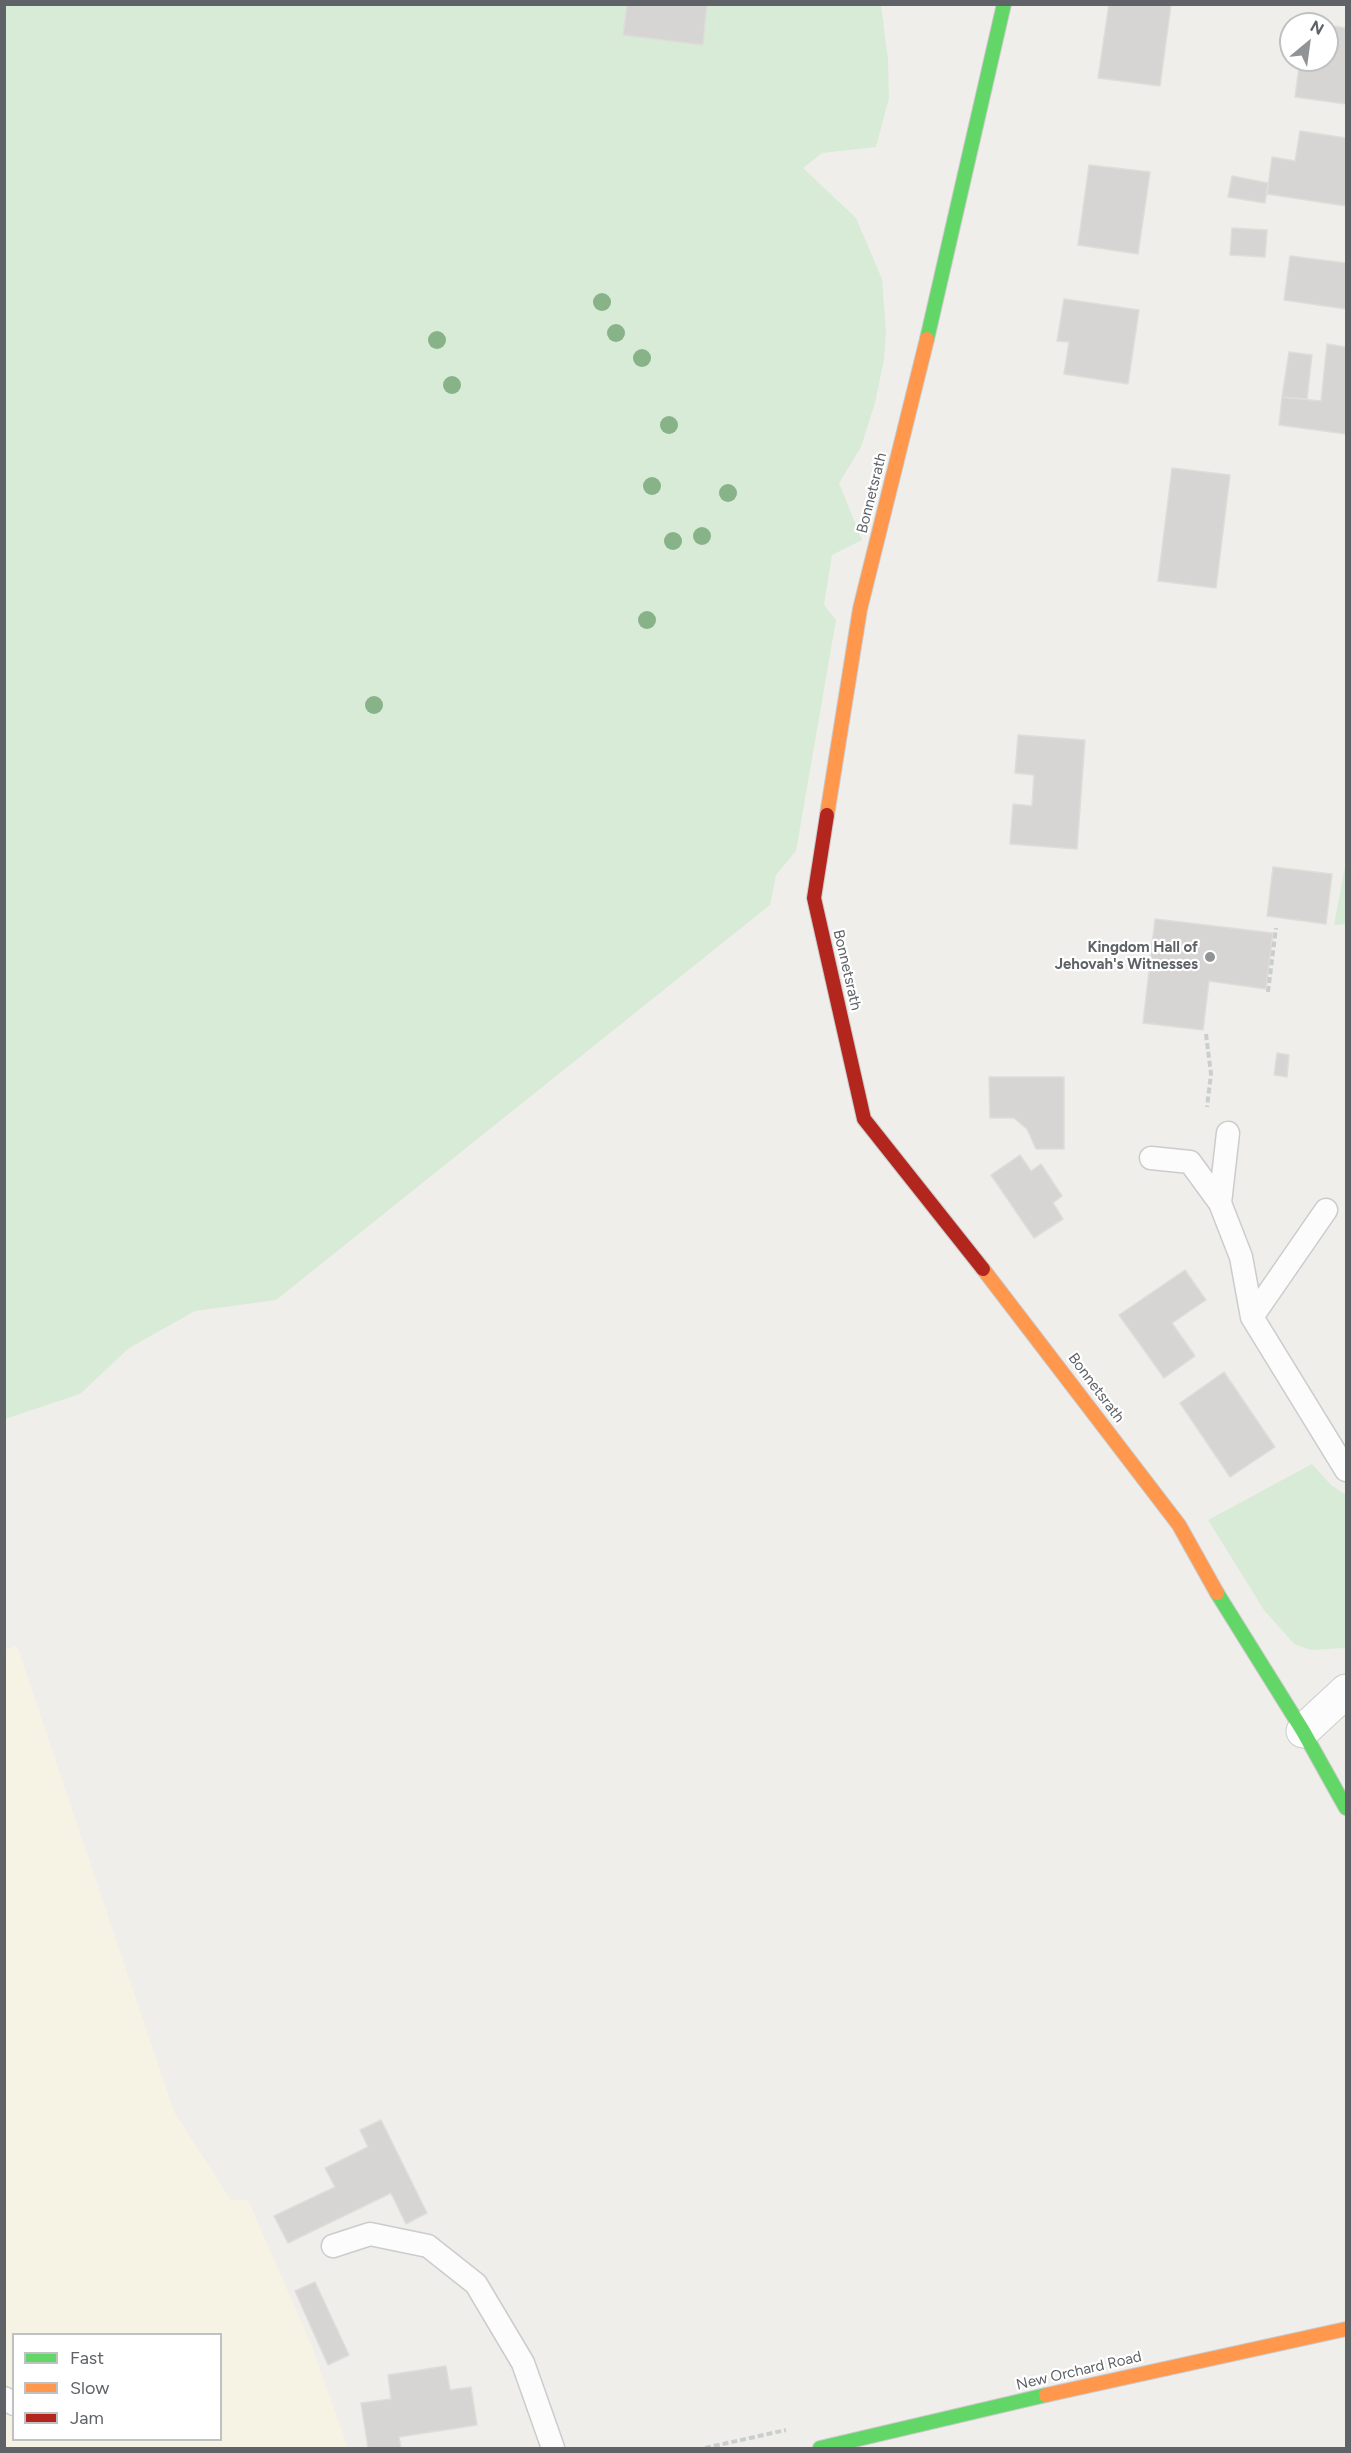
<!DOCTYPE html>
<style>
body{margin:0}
#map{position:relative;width:1351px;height:2453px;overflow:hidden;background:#efeeea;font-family:Figtree,sans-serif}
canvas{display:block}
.frame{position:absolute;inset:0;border:6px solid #5f6368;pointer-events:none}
.legend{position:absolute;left:12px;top:2333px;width:210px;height:108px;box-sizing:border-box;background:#fff;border:2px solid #bfc1c3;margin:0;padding:8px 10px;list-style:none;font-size:18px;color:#5f6368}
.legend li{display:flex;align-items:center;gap:12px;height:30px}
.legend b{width:30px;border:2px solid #bfc1c3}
.north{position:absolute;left:1279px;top:12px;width:60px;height:60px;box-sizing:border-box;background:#fff;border:2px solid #bfc1c3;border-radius:50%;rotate:29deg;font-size:16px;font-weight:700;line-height:24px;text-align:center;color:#5f6368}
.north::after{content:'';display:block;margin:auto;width:21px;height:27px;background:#919496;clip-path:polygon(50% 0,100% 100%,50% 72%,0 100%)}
</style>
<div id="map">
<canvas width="1351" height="2453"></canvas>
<div class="frame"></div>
<ul class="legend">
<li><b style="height:8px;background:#63d668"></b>Fast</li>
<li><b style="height:8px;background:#ff974d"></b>Slow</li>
<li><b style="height:8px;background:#b3261e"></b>Jam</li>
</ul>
<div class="north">N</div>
</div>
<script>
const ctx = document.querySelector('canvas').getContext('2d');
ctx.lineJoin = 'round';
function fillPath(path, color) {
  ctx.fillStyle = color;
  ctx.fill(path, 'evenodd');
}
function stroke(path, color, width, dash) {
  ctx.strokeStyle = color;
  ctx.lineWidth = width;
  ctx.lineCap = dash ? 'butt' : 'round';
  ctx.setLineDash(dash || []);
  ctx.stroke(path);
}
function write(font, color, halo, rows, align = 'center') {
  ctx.font = font + ' Figtree,sans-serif';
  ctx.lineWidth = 4.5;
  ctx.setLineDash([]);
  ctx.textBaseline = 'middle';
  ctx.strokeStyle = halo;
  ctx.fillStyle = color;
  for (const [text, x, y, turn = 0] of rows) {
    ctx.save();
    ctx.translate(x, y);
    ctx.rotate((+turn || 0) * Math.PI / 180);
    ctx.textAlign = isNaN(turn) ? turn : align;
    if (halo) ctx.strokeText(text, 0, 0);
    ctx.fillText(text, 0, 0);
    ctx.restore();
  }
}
const commercial = new Path2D(`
 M 17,1646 L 174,2112 L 231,2200 L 248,2200 L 312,2347 L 348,2448 L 5,2448 L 4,1650 ZM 14,2334 L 220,2334 L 220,2440 L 14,2440 Z`);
const green = new Path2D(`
 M 4,5 L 881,5 L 888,60 L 889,98 L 876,147 L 822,153 L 803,168 L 856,218 L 882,279 L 886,333 L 884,360 L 875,403 L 861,447 L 839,483 L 862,540 L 832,555 L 824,605 L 836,620 L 796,851 L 776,875 L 770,905 L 276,1300 L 195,1311 L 129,1348 L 80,1394 L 5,1419 Z
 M 1346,861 L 1346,924 L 1334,925 Z
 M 1312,1464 L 1331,1485 L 1346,1495 L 1346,1647 L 1344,1648 L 1311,1650 L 1294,1644 L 1264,1610 L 1208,1520 Z`);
const building = new Path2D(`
 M 627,4 L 707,4 L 703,45 L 623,35 Z
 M 1109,4 L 1171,5 L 1160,86 L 1098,78 Z
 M 1327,25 L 1346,28 L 1346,104 L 1295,97 L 1300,60 L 1327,60 Z
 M 1300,131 L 1346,138 L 1346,206 L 1267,194 L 1272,157 L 1295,161 Z
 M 1089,165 L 1150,172 L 1138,254 L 1078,245 Z
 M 1232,176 L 1268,183 L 1265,203 L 1228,197 Z
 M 1232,228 L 1267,230 L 1265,257 L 1230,255 Z
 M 1290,256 L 1346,263 L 1346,309 L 1284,300 Z
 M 1064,299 L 1139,310 L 1128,384 L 1064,374 L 1069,342 L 1057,341 Z
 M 1327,344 L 1346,347 L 1346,434 L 1279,425 L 1282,397 L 1321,401 Z
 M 1289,352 L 1312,355 L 1307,399 L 1282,397 Z
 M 1172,468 L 1230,475 L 1216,588 L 1158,581 Z
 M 1018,735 L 1085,740 L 1077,849 L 1010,844 L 1013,804 L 1032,806 L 1034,775 L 1015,773 Z
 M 1273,867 L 1332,874 L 1326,924 L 1267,916 Z
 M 1155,919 L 1273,933 L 1266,989 L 1209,981 L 1203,1030 L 1143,1023 Z
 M 1277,1053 L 1289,1055 L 1287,1077 L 1274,1075 Z
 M 989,1077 L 1064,1077 L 1064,1149 L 1036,1149 L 1027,1129 L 1014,1118 L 990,1118 Z
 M 1020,1155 L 1031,1171 L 1041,1164 L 1062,1196 L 1053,1203 L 1063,1219 L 1034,1238 L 991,1175 Z
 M 1185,1270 L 1206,1300 L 1172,1323 L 1195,1356 L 1164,1378 L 1119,1315 Z
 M 1224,1372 L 1275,1447 L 1230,1477 L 1180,1403 Z
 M 381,2120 L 427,2213 L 406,2224 L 391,2193 L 288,2243 L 274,2216 L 335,2187 L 325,2168 L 368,2147 L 360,2130 Z
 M 315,2282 L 349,2355 L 328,2365 L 295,2291 Z
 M 446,2366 L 450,2390 L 471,2387 L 477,2425 L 399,2437 L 401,2448 L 368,2448 L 361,2403 L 391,2399 L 388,2375 Z`);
const path = new Path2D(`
 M 1268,992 L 1276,928
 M 1206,1034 L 1211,1074 L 1207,1107
 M 705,2448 L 786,2430`);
const lane = new Path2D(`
 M 1228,1133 L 1220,1203 L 1241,1257 L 1252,1317
 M 1151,1158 L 1190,1162 L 1220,1203
 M 1326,1210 L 1252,1317 L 1346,1470
 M 333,2246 L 370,2234 L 428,2246 L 476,2284 L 523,2363 L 553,2448
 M 4,2398 L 14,2404`);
const street = new Path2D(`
 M 1303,1731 L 1346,1691`);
const fast = new Path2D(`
 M 927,339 L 1004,4
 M 1217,1593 L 1303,1731 L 1346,1808
 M 820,2448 L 1046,2395`);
const slow = new Path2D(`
 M 827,815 L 860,609 L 927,339
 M 983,1269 L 1179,1525 L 1217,1593
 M 1046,2395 L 1346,2329`);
const jam = new Path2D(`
 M 827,815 L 814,898 L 864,1119 L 983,1269`);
const trees = [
 [602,302],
 [616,333],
 [437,340],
 [642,358],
 [452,385],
 [669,425],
 [652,486],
 [728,493],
 [702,536],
 [673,541],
 [647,620],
 [374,705]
];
const markers = [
 [1210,957,6,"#919496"]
];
const streetNames = [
 ["Bonnetsrath",872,493,-76],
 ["Bonnetsrath",847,970,77],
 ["Bonnetsrath",1096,1388,53],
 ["New Orchard Road",1079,2371,-13]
];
const poiNames = [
 ["Kingdom Hall of",1198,948],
 ["Jehovah's Witnesses",1198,965]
];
fillPath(commercial, '#f7f3e4');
fillPath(green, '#d8ebd6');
fillPath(building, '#d6d5d3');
stroke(building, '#deddd9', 1.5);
stroke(lane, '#cbcccc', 25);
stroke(street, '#cbcccc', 35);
stroke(fast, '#cacacb', 16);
stroke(slow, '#cacacb', 16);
stroke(jam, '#cacacb', 16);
stroke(path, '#cacfcc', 4, [6, 3]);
stroke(lane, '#fdfcfc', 22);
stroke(street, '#fdfcfc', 33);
stroke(fast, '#63d668', 14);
stroke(slow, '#ff974d', 14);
stroke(jam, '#b3261e', 14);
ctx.fillStyle = '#88b388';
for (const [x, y] of trees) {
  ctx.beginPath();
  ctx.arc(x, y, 9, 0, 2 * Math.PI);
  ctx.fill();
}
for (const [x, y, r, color] of markers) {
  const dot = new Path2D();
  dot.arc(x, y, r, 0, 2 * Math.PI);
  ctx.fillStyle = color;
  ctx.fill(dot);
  stroke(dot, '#fff', 2);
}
write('15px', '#5f6368', '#fff', streetNames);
write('bold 15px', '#5f6368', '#fff', poiNames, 'right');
</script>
